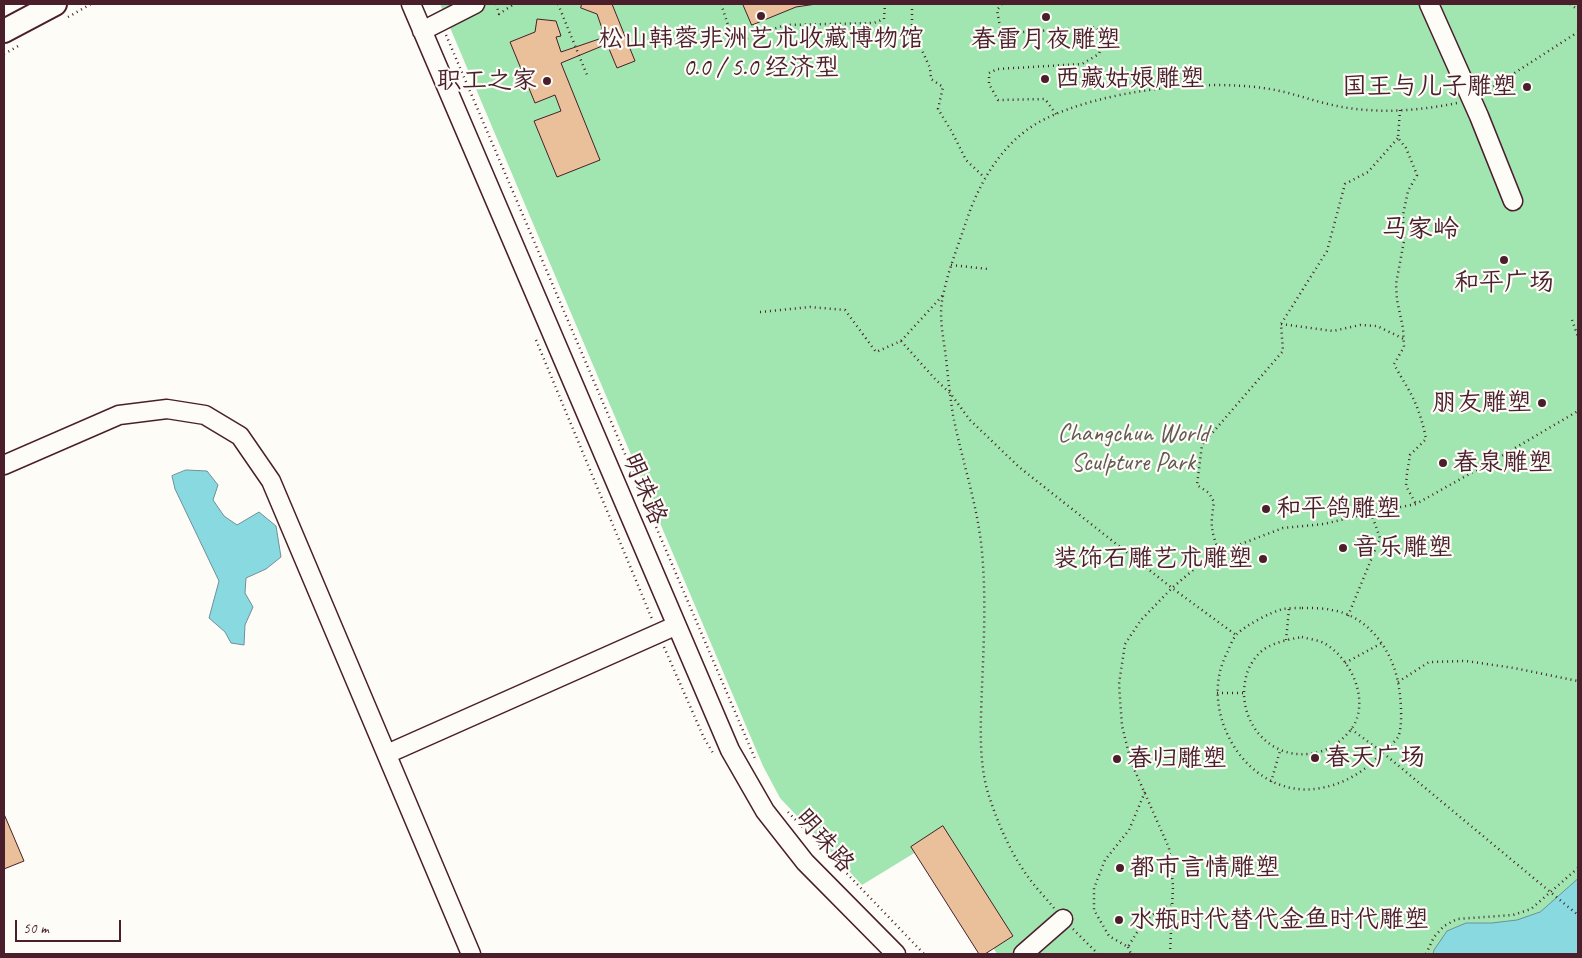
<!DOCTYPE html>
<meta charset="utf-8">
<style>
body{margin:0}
#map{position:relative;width:1582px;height:958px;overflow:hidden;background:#fdfcf7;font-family:Caveat,sans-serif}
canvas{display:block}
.frame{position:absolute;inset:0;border:5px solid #4a1f2b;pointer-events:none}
.scale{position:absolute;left:15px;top:920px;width:106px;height:22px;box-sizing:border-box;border:2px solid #4a1f2b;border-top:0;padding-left:6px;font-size:15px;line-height:18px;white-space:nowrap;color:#4a1f2b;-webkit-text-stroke:4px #fdfcf7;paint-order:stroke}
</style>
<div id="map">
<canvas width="1582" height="958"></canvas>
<div class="frame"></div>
<div class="scale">50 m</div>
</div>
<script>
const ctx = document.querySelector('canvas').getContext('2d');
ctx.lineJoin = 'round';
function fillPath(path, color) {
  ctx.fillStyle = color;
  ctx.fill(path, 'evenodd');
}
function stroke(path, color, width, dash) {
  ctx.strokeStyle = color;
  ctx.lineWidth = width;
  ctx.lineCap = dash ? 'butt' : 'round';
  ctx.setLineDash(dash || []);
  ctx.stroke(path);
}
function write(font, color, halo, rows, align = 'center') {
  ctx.font = font + ' Caveat,"LXGW WenKai TC",sans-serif';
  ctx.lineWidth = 4.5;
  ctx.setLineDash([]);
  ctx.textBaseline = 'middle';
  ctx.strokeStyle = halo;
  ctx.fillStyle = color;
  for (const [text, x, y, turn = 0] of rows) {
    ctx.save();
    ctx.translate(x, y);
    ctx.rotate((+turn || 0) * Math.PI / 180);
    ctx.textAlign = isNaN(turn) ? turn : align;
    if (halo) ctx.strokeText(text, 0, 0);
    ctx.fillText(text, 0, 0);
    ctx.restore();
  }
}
const green = new Path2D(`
 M 440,4 L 1578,4 L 1578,954 L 997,954 L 929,844 L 862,885 L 780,798 L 763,766 Z`);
const water = new Path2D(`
 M 186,470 L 207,471 L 218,485 L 213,500 L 224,516 L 237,525 L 259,512 L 276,526 L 281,557 L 266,569 L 246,578 L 245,593 L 253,607 L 245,625 L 244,645 L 231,643 L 225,632 L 209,618 L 219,581 L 175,489 L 172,476 Z
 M 1578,879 L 1578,954 L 1433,954 L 1434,950 L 1447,931 L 1466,923 L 1492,923 L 1517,920 L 1540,912 Z`);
const building = new Path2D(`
 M 582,4 L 612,4 L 635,61 L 617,68 L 607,44 L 561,63 L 600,160 L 557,177 L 534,121 L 561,111 L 555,95 L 535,103 L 510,42 L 535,32 L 537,19 L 556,21 L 561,36 L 556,37 L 561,52 L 605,37 L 597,14 L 581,8 Z
 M 743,4 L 816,4 L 796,7 L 752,25 Z
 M 4,814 L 24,861 L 4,869 Z
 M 943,826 L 1013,936 L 985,954 L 979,954 L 911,847 Z`);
const path = new Path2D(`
 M 496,4 L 499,14 L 514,4
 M 558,4 L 587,75
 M 721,4 L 734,43 L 785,25 L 874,23 L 884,19 L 885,4
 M 912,4 L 912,28 L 930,68 L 931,79 L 943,87 L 938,109 L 952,132 L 966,160 L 985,178
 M 1002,4 L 997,10 L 1000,27 L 1010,33 L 1096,27 L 1103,41 L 1099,54 L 1082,64 L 997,69 L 989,73 L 989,84 L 998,100 L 1045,99 L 1056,114
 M 1570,4 L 1578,10
 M 68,17 L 91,4
 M 446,35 L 756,761
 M 4,54 L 20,45
 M 1485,92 L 1578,32
 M 1400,110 L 1398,138 L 1406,148 L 1417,175 L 1408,191 L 1403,215 L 1404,241 L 1396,284 L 1397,300 L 1403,328 L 1404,347 L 1394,364 C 1399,374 1405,383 1410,392 C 1418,407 1423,423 1426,439 L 1410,455 L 1407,473 L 1406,486 L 1416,504
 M 951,265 L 988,269
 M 760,312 L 810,307 L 845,310 L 876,352 L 901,341 L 944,294
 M 1572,320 L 1578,337
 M 1281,324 L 1333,331 L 1360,325 L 1377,326 L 1404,339
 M 536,340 L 652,619
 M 901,341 L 936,380 L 950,393 L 970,420 L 1019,467 L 1172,588 L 1236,635
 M 1220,554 C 1211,531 1210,527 1214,502 L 1209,493 L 1197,485 L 1202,445 L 1283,351 L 1281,324 L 1327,251 L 1345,184 L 1368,172 L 1398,138
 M 1302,608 C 1312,608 1323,608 1332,610 C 1369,616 1394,652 1399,688 C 1401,699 1403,727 1398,737 C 1394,744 1375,759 1368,766 C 1355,777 1338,785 1321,788 C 1249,802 1194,712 1228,651 C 1230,646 1233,638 1237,634 C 1246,625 1271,612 1283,609 C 1289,608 1296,608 1302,608 Z
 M 1348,616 L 1380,538 L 1371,513
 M 1302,637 C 1309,639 1318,640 1324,643 C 1350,658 1369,697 1354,725 C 1346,738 1333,748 1319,752 C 1268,766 1230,714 1249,668 C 1253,660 1258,653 1266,648 C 1276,642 1290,639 1302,637 Z
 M 1286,640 L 1289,609
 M 664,647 L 704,738 L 713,753
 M 1345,663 L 1382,643
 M 1398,682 L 1429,662 L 1466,661 L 1514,668 L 1578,681
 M 1217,693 L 1244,693
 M 1351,729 L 1382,752 L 1578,915
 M 1271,782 L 1280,751
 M 1145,792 L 1129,830 L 1105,860 L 1094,888 L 1094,910 L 1109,936 L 1128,947 C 1140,927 1148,913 1171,905
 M 788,812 L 924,954
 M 1054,908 C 1045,897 1034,886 1026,874 C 1009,850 997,821 988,793 C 978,759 981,721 982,686 C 984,641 986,597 982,552 C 978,506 962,461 953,415 C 950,396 948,377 946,358 C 944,341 939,319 942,301 C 947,272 959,244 968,216 C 982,177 1006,138 1045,119 C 1101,91 1201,79 1263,88 C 1288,91 1312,101 1337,106 C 1376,114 1418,111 1457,103
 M 1073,929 L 1098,954
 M 1128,947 L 1131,954
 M 1170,954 L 1173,886 L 1169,848 L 1131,762 L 1122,726 L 1119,684 L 1125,644 L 1141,620 L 1172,588 L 1199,565 L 1233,547 L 1283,528 L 1324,524 L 1365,514 L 1416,504 L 1498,458 L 1578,411
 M 1426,954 L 1434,937 L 1444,926 L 1457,919 L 1513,915 L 1531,909 L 1578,868`);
const minor = new Path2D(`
 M 411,4 L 730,750 L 765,811 L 805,862 L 896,954
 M 1429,4 L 1479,116 L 1513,201
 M 422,31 L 475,4
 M 4,465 L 119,415 L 167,409 L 205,415 L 240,436 L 271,481 L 471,954
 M 387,754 L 675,626
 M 1023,954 L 1063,919`);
const major = new Path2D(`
 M 4,31 L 55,4`);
const markers = [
 [761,16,5,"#4a1f2b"],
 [1046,17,5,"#4a1f2b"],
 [1045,79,5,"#4a1f2b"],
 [547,81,5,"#4a1f2b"],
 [1527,87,5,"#4a1f2b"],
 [1504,260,5,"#4a1f2b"],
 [1542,403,5,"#4a1f2b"],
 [1443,463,5,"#4a1f2b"],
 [1266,509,5,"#4a1f2b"],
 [1343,548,5,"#4a1f2b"],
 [1263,559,5,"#4a1f2b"],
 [1315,758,5,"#4a1f2b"],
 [1117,759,5,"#4a1f2b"],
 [1120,868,5,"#4a1f2b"],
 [1119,920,5,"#4a1f2b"]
];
const poiNames = [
 ["松山韩蓉非洲艺术收藏博物馆",761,39,"center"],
 ["0.0 / 5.0 经济型",761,68,"center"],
 ["春雷月夜雕塑",1046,40,"center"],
 ["西藏姑娘雕塑",1055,79],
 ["职工之家",537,81,"right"],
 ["国王与儿子雕塑",1517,87,"right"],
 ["和平广场",1504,283,"center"],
 ["朋友雕塑",1532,403,"right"],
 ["春泉雕塑",1453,463],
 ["和平鸽雕塑",1276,509],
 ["音乐雕塑",1353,548],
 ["装饰石雕艺术雕塑",1253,559,"right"],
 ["春天广场",1325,758],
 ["春归雕塑",1127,759],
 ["都市言情雕塑",1130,868],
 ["水瓶时代替代金鱼时代雕塑",1129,920]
];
const parkNames = [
 ["Changchun World",1133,434],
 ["Sculpture Park",1133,463]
];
const streetNames = [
 ["明珠路",644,489,67],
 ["明珠路",824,841,49]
];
const neighbourhoodNames = [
 ["马家岭",1420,230]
];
fillPath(green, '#a1e5b1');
fillPath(water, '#89dae0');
stroke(water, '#708f98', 1);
fillPath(building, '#e9c099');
stroke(building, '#4a1f2b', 1);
stroke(minor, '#4a1f2b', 21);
stroke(major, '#4a1f2b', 26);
stroke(path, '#4a1f2b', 2.5, [1, 4]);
stroke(minor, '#fdfcf7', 18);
stroke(major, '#fdfcf7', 22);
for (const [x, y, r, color] of markers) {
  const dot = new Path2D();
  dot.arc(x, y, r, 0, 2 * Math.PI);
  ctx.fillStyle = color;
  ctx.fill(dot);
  stroke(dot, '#fdfcf7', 2);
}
write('25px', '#4a1f2b', '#fdfcf7', poiNames, 'left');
write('25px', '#645a53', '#fdfcf7', parkNames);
write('25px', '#4a1f2b', '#fdfcf7', streetNames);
write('26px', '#4a1f2b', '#fdfcf7', neighbourhoodNames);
</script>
